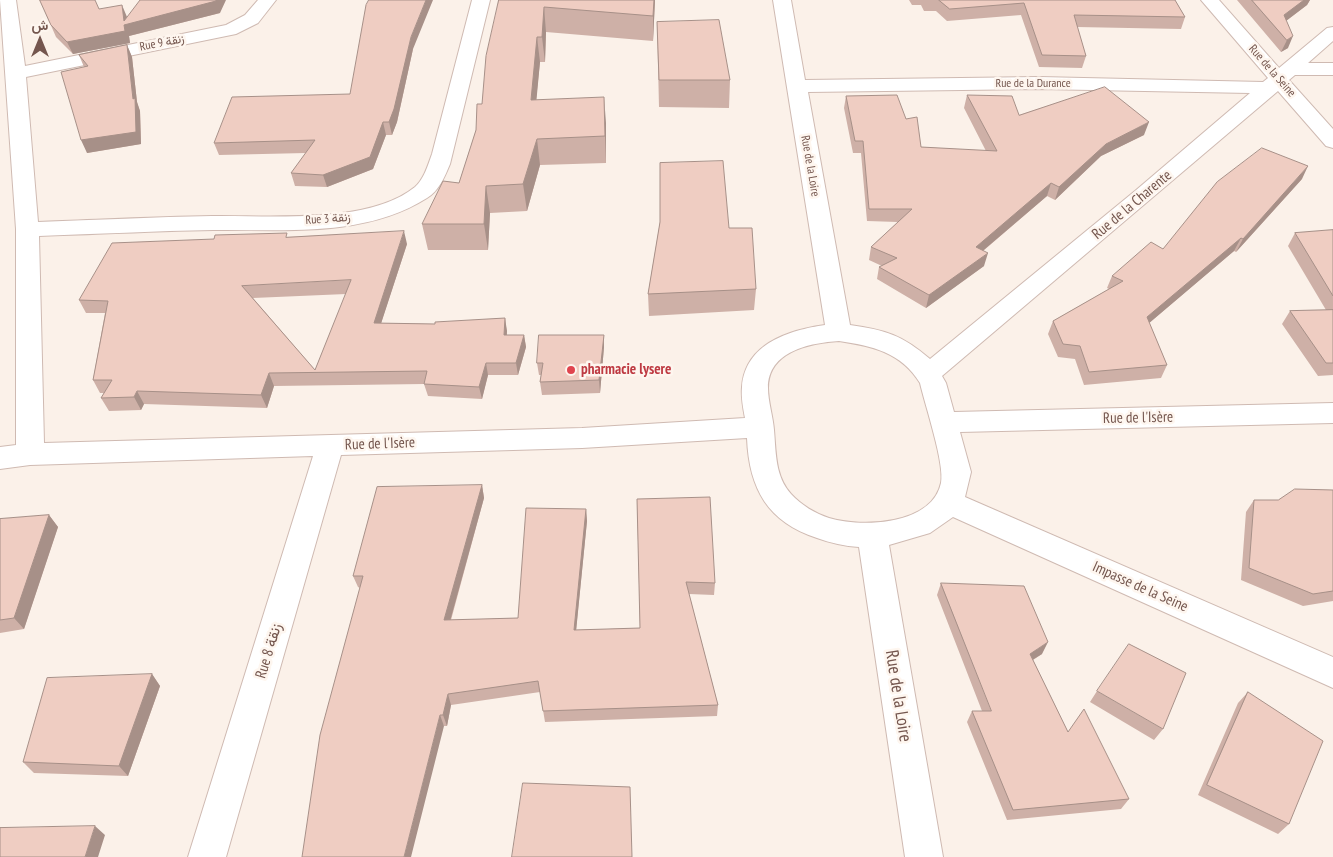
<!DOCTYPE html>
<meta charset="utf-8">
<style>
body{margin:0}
#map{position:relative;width:1333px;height:857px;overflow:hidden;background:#fbf1e9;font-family:"PT Sans Narrow",Vazirmatn,sans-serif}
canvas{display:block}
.north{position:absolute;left:15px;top:15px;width:50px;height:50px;-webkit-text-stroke:4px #fef6ef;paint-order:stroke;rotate:0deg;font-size:14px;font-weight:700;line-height:20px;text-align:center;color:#74564e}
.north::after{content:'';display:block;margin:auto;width:18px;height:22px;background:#74564e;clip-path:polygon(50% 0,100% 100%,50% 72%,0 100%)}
</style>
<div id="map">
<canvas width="1333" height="857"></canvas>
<div class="north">ش</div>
</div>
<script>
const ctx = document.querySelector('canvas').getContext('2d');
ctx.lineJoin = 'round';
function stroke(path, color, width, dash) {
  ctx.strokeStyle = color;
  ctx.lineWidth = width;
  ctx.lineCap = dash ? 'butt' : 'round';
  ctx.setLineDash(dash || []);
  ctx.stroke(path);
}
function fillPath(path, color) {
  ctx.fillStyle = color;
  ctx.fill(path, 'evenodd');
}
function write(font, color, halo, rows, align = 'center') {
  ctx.font = font + ' "PT Sans Narrow",Vazirmatn,sans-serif';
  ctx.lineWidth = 5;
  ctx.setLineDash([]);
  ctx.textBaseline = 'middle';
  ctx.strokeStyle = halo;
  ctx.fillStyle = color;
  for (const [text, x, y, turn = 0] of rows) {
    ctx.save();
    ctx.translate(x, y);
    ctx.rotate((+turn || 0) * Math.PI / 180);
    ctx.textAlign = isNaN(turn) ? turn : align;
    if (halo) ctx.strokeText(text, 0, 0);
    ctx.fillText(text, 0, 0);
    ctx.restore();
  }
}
const minor = new Path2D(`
 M 0,0 L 16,0 L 25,66 L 226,25 L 245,15 L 258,0 L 276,0 L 258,23 L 236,34 L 26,77 L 38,222 C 96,220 154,217 212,216 C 269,215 368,225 415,187 C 424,179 428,165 432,154 L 472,0 L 490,0 L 450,164 C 445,176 439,191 427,198 C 364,238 284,229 213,230 C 155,231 97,234 39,236 L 44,443 L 582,428 L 745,418 C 743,408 741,397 742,387 C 745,344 789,330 825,325 L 773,0 L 791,0 L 805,80 L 1039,77 L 1263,82 L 1268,78 L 1201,0 L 1219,0 L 1279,68 L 1327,28 L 1333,27 L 1333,41 L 1308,63 L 1333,63 L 1333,75 L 1295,75 L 1289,80 L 1333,129 L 1333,148 L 1326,146 L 1278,91 L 942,376 L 946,383 L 954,412 L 1333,403 L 1333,423 L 960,432 L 971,472 L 965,497 L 1333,657 L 1333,688 L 953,517 L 930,533 L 889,545 L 943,857 L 905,857 L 859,547 C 844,546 831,543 817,538 C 768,522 749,489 747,438 L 582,448 L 341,455 L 226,857 L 188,857 L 313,456 L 30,465 L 0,469 L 0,447 L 16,445 L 16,229 ZM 1039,89 L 1250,93 L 1135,191 L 930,359 C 902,335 886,330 850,325 L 808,92 ZM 839,341 C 872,346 901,352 920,383 C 925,405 945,464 941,483 C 932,525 862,528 829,518 C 816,514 801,505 791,494 C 775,476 776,453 774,430 C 773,416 768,402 768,388 C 768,351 810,343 839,341 Z`);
const wall = new Path2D(`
 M 40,0 L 99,9 L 127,17 L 220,13 L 129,36 L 130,43 L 73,54 L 56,37 Z
 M 498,0 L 655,0 L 653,41 L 546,32 L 545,62 L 540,62 L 536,100 L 606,123 L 606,163 L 540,165 L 527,211 L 490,213 L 488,250 L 428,250 L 422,224 L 459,183 L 476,130 L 482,104 L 498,3 Z
 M 909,0 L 1175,0 L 1185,17 L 1181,29 L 1077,27 L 1086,56 L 1082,68 L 1039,67 L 1021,15 L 947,21 L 936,11 L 924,11 L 921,5 L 912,5 Z
 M 1237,0 L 1310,0 L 1307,5 L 1286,21 L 1288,48 L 1281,52 Z
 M 657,22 L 730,80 L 729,108 L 659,107 Z
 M 127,45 L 132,57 L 137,102 L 140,111 L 141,144 L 87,153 L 84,67 L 79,55 Z
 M 413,49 L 397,122 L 392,135 L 386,135 L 373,169 L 327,187 L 295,186 L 291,173 L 306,153 L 219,155 L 214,143 L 350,94 Z
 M 967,95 L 1019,115 L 1144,135 L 1101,156 L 1055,200 L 1047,196 L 983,251 L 984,266 L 926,308 L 877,279 L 879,267 L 882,266 L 869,260 L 871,247 L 898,222 L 867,221 L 861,153 L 853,153 L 844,108 L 846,96 L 906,119 L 921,147 L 986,151 L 964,108 Z
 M 1302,179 L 1236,252 L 1234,251 L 1149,323 L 1167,365 L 1161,378 L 1084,385 L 1075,359 L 1058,357 L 1048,334 L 1053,321 L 1109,289 L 1107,288 L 1112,276 L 1163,249 Z
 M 660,222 L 729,228 L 756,289 L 754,310 L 649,316 L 648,294 Z
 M 1333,230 L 1333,375 L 1318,376 L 1282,324 L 1290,311 L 1326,310 L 1288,246 L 1295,233 Z
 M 288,237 L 407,244 L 381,323 L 435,324 L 505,318 L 507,335 L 524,335 L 526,347 L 518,375 L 488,375 L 482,399 L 428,396 L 424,384 L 274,386 L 267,408 L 144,404 L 141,410 L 109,411 L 101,398 L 104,393 L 100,393 L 93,380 L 105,313 L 86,313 L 79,300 ZM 346,294 L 315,370 L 253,298 Z
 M 604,335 L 604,347 L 600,393 L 542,395 L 540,382 L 541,375 L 539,375 L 537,363 Z
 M 482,485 L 484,498 L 451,620 L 518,618 L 586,509 L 587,521 L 576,630 L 640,628 L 637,499 L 715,583 L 714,595 L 689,594 L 718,705 L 717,716 L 545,722 L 540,692 L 451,705 L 447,726 L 444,726 L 360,588 L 358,587 L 353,576 Z
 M 1333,490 L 1333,601 L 1303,606 L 1241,580 L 1246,512 L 1254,500 L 1278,500 Z
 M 49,515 L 58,527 L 24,629 L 0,633 L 0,519 Z
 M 941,583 L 1042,654 L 1033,660 L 1068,732 L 1129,799 L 1121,809 L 1007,820 L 967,722 L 972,711 L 982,711 L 937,595 Z
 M 152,674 L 160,686 L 128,776 L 34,773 L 23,762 Z
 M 1097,691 L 1163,729 L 1154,740 L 1090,702 Z
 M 1248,692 L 1289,824 L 1278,834 L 1198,795 L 1238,703 Z`);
const shadedWall = new Path2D(`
 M 216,0 L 226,0 L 220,13 L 129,36 L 130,43 L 73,54 L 67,42 L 124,25 L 122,5 L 127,17 Z
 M 426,0 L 433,0 L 413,49 L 397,122 L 392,135 L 389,122 L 411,37 Z
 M 654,0 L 655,0 L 653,41 L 653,16 Z
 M 1304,0 L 1310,0 L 1307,5 L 1278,27 L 1284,15 Z
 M 544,7 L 546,32 L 545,62 L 542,37 Z
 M 1293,36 L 1288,48 L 1281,52 L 1287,40 Z
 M 537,37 L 540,62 L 534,126 L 531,100 Z
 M 127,45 L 132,57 L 137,102 L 140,111 L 141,144 L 87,153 L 81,140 L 133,99 Z
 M 604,97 L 606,123 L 606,163 L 605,136 Z
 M 383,122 L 386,135 L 373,169 L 327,187 L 323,175 Z
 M 1149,122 L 1144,135 L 1101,156 L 1055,200 L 1059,187 L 1106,144 Z
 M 537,139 L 540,165 L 527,211 L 523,184 Z
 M 1308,166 L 1302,179 L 1236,252 L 1243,239 Z
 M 1051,183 L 1047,196 L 972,260 L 976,247 Z
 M 486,186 L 490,213 L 488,250 L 484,224 Z
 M 404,231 L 407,244 L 377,336 L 374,323 Z
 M 1241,238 L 1234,251 L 1141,330 L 1147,317 Z
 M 988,253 L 984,266 L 926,308 L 929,295 Z
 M 505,318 L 507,331 L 506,347 L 504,335 Z
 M 524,335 L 526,347 L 518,375 L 516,363 Z
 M 604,335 L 604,347 L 600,393 L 599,380 Z
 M 486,363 L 488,375 L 482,399 L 479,387 Z
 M 269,373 L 274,386 L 267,408 L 261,395 Z
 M 137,391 L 144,404 L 141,410 L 134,397 Z
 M 482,485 L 484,498 L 447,632 L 444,620 Z
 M 586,509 L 587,521 L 575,642 L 574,630 Z
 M 49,515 L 58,527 L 24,629 L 14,618 Z
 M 1048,642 L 1042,654 L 1024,665 L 1030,654 Z
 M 152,674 L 160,686 L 128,776 L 119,766 Z
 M 448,694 L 451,705 L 447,726 L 443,715 Z
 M 440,715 L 444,726 L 411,857 L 404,857 Z
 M 95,826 L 105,835 L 98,857 L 85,857 Z`);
const building = new Path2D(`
 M 40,0 L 95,0 L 99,9 L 122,5 L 124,21 L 140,0 L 216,0 L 216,1 L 124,25 L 125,31 L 67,42 L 51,25 Z
 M 369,0 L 426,0 L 411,37 L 394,109 L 389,122 L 383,122 L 370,157 L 323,175 L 291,173 L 315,140 L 214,143 L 232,97 L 350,94 L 366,5 Z
 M 499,0 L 654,0 L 653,16 L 544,7 L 542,37 L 537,37 L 531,100 L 604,97 L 605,136 L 537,139 L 523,184 L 486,186 L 484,224 L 422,224 L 443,181 L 459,183 L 476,130 L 477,104 L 482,104 L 486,56 Z
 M 939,0 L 1175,0 L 1185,17 L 1074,15 L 1086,56 L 1042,55 L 1024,3 L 950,9 Z
 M 1252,0 L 1304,0 L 1284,15 L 1293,36 L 1287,40 Z
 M 719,20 L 730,80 L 659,80 L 657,22 Z
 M 127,45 L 133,99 L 135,98 L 136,132 L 81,140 L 61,72 L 88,66 L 79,55 Z
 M 1105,87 L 1149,122 L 1106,144 L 1059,187 L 1051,183 L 976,247 L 988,253 L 929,295 L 879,267 L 897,258 L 871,247 L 912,209 L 869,209 L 863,141 L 855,141 L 846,96 L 897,95 L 906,119 L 917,117 L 921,147 L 997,151 L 967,95 L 1012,96 L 1019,115 Z
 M 1262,148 L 1308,166 L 1243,239 L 1241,238 L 1147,317 L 1167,365 L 1089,372 L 1080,346 L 1063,344 L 1053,321 L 1123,281 L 1112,276 L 1151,242 L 1163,249 L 1217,182 Z
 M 723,161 L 729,228 L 752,228 L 756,289 L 648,294 L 660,222 L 660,163 Z
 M 1333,230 L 1333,296 L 1295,233 Z
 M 404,231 L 374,323 L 435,324 L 435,322 L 505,318 L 504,335 L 524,335 L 516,363 L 486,363 L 479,387 L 424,384 L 427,371 L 269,373 L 261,395 L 137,391 L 134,397 L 101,398 L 112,380 L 93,380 L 108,301 L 79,300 L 112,243 L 214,239 L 215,235 L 287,233 L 286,237 ZM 351,280 L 315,370 L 242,286 Z
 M 1333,310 L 1333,363 L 1326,363 L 1290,311 Z
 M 539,335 L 604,335 L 599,380 L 540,382 L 543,363 L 537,363 Z
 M 482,485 L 444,620 L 518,618 L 526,508 L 586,509 L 574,630 L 640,628 L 637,499 L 710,497 L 715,583 L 686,582 L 718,705 L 543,711 L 538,681 L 448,694 L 443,715 L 440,715 L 404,857 L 302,857 L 320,735 L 363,576 L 353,576 L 377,487 Z
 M 1295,489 L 1333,490 L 1333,591 L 1313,594 L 1249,568 L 1254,500 L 1278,500 Z
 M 49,515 L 14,618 L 0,620 L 0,519 Z
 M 941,583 L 1024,586 L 1048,642 L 1030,654 L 1068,732 L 1084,709 L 1129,799 L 1013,810 L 972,711 L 991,711 Z
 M 1129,644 L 1186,673 L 1163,729 L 1097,691 Z
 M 152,674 L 119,766 L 23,762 L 47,678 Z
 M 1248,692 L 1323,741 L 1289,824 L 1207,785 Z
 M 523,783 L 630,787 L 632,857 L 512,857 Z
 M 95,826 L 85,857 L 0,857 L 0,828 Z`);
const markers = [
 [571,370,5,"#e0444e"]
];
const farStreetnames = [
 ["Rue 9 زنقة",162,43,-11],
 ["Rue de la Seine",1272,71,49],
 ["Rue de la Durance",1033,84],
 ["Rue de la Loire",810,166,80],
 ["Rue 3 زنقة",328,219,-4]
];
const streetNames = [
 ["Rue de la Charente",1132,205,-40],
 ["Rue de l'Isère",1138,418,-1],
 ["Rue de l'Isère",380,444,-2],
 ["Impasse de la Seine",1140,587,24],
 ["Rue 8 زنقة",269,651,-73]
];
const healthNames = [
 ["pharmacie lysere",581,370]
];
const nearStreetnames = [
 ["Rue de la Loire",898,696,81]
];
stroke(minor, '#cfbab2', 2);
fillPath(minor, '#fff');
fillPath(wall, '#ceb0a7');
fillPath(shadedWall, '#a79088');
fillPath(building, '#efcdc2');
stroke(building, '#a79088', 1);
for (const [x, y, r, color] of markers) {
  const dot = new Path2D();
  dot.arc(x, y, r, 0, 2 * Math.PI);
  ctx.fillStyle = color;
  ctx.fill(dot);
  stroke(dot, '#fef6ef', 2);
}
write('12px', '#74564e', '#fef6ef', farStreetnames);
write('15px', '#74564e', '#fef6ef', streetNames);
write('bold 15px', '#be3a42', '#fef6ef', healthNames, 'left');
write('18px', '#74564e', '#fef6ef', nearStreetnames);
</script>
